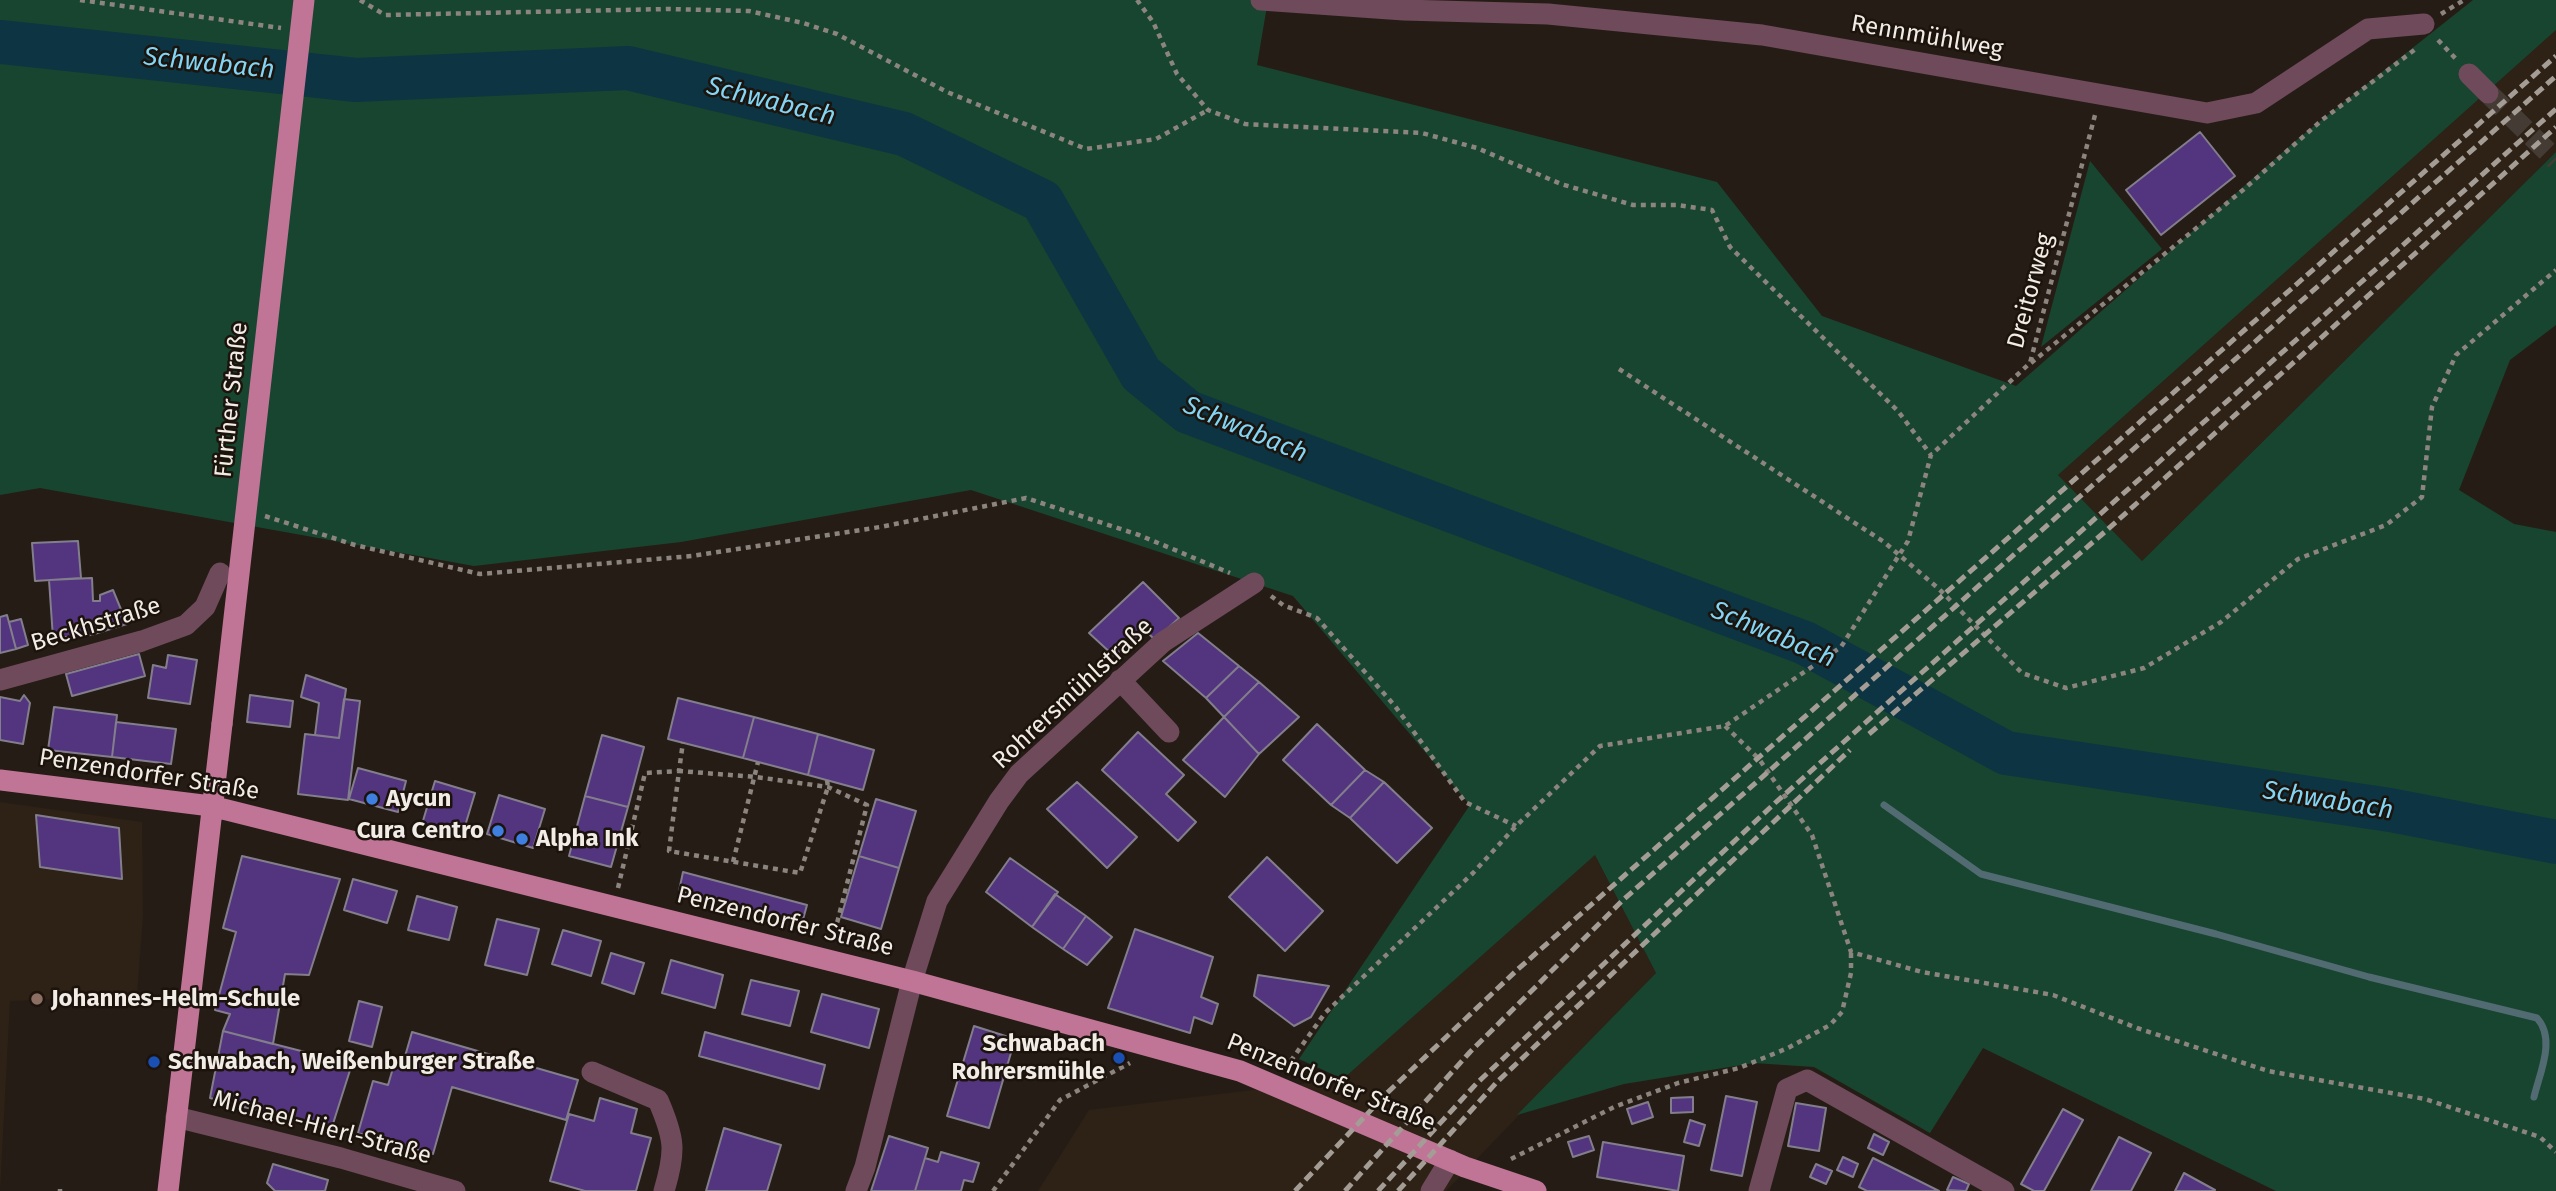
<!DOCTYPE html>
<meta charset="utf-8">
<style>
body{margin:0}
canvas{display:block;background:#251c15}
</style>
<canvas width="2556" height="1191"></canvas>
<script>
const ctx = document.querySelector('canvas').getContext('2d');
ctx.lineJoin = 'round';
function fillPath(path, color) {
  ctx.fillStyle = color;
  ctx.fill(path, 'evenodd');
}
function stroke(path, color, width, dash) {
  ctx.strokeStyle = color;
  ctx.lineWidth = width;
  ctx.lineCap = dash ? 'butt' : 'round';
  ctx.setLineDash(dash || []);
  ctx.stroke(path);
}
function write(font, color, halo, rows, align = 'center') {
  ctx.font = font + ' "Fira Sans",sans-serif';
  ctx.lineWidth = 5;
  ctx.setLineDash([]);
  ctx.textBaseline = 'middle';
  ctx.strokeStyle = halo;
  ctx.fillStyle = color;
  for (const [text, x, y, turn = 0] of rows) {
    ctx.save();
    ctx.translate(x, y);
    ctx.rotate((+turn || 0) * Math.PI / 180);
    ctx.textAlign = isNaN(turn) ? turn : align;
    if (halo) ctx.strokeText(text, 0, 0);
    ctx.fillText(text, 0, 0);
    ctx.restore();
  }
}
const built = new Path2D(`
 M 2556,30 L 2556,152 L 2142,561 L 2058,475 Z
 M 0,802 L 142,822 L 143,915 L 137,996 L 10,1001 L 0,1191 Z
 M 1595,855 L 1656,973 L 1446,1191 L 1038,1191 L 1089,1110 L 1343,1079 Z`);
const green = new Path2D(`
 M 0,0 L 1268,0 L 1257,65 L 1717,182 L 1822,316 L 2016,386 L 2299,138 L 2473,0 L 2556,0 L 2556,30 L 2058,475 L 2142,561 L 2556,152 L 2556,325 L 2510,360 L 2459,490 L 2514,524 L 2556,532 L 2556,1191 L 2276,1191 L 1983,1048 L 1930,1133 L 1814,1067 L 1754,1063 L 1624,1084 L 1517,1115 L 1656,973 L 1595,855 L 1343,1079 L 1299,1059 L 1470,805 L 1293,596 L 971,490 L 681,542 L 474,566 L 40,488 L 0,495 Z
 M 2090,161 L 2162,249 L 2041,347 Z`);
const stream = new Path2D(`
 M 1884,805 L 1981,874 L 2216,934 L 2369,977 L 2537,1018 C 2556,1039 2540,1072 2534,1097`);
const river = new Path2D(`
 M 0,42 L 356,80 L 628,68 L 904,134 L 1042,201 L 1141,374 L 1188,412 L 1805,643 L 2006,753 L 2390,810 L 2556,842`);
const building = new Path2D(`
 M 2200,132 L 2235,176 L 2161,235 L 2126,190 Z
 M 78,541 L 81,578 L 35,581 L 32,543 Z
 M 92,578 L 93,601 L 100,601 L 100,595 L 113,590 L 127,624 L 91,635 L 53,638 L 49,580 Z
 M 1143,582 L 1179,618 L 1155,640 L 1145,630 L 1114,656 L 1089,633 Z
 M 7,615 L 16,649 L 0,653 L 0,617 Z
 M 21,619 L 28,645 L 16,649 L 9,622 Z
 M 1198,633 L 1239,666 L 1206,698 L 1163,661 Z
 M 139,654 L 145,676 L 72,696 L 66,674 Z
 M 168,655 L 197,660 L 190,704 L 148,698 L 153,665 L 166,668 Z
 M 1239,666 L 1259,682 L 1224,717 L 1206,698 Z
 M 306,675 L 346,689 L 339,738 L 315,735 L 319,703 L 301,697 Z
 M 1259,682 L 1299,717 L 1259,754 L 1224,717 Z
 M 24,695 L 30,703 L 23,744 L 0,740 L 0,697 L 20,701 Z
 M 250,695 L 293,701 L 290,727 L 247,722 Z
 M 678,698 L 754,717 L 743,758 L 668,739 Z
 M 344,699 L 360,701 L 348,800 L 298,794 L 305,734 L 339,738 Z
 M 54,707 L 117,715 L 112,757 L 48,750 Z
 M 754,717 L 818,734 L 808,775 L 743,758 Z
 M 1224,717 L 1259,754 L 1225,797 L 1183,760 Z
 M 116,722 L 176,729 L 171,764 L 112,757 Z
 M 1317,724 L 1365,770 L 1331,805 L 1283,760 Z
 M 1138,732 L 1184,775 L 1166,794 L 1196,822 L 1178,841 L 1102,770 Z
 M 818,734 L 874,750 L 863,790 L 808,775 Z
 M 602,735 L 644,747 L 628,807 L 585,796 Z
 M 358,768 L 406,781 L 398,812 L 349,799 Z
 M 1365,770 L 1384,782 L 1350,818 L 1331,805 Z
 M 435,781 L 475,793 L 462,836 L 422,824 Z
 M 1077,782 L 1137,837 L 1107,868 L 1047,809 Z
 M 1384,782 L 1432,828 L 1397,863 L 1350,818 Z
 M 499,795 L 545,809 L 533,848 L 487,834 Z
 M 585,796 L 628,807 L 611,867 L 569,856 Z
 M 876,799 L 916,811 L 899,868 L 859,856 Z
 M 36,815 L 119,828 L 122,879 L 40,867 Z
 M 242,856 L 340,879 L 309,975 L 285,974 L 273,1044 L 223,1031 L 230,1014 L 215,1010 L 236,932 L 223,928 Z
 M 859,856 L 899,868 L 881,929 L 841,917 Z
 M 1267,857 L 1323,911 L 1285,951 L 1229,897 Z
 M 1010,858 L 1058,892 L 1032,927 L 986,892 Z
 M 683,872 L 807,905 L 802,923 L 679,891 Z
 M 353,879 L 397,891 L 387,923 L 344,910 Z
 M 1055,894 L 1086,916 L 1063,949 L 1032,927 Z
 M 417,896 L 457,907 L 449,940 L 408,930 Z
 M 1086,916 L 1112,937 L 1087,965 L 1063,949 Z
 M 497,919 L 539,929 L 527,975 L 485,965 Z
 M 1135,929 L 1213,957 L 1201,997 L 1218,1004 L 1212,1024 L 1194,1017 L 1190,1033 L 1108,1008 Z
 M 563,930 L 601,941 L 591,976 L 552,964 Z
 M 611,953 L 644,963 L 634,994 L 602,983 Z
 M 671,960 L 723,975 L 715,1008 L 662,993 Z
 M 1258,975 L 1329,986 L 1311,1017 L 1294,1026 L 1254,996 Z
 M 751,980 L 799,991 L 790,1026 L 742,1014 Z
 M 822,994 L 879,1009 L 869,1048 L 811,1032 Z
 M 359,1001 L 382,1007 L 372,1047 L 349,1041 Z
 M 974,1026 L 1015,1039 L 989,1128 L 947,1116 Z
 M 223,1031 L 352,1064 L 331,1130 L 210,1098 Z
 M 412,1032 L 578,1080 L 566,1120 L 452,1087 L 433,1154 L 358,1133 L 373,1081 L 388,1085 L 396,1058 L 404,1060 Z
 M 705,1032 L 825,1065 L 819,1089 L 699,1056 Z
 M 1726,1096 L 1757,1102 L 1742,1176 L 1711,1170 Z
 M 1693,1097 L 1693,1112 L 1671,1113 L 1671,1098 Z
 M 600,1098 L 637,1109 L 631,1133 L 651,1138 L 636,1191 L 585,1191 L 550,1181 L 569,1114 L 594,1121 Z
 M 1648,1102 L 1653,1117 L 1632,1124 L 1627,1109 Z
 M 1796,1103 L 1826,1108 L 1819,1151 L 1788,1146 Z
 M 2063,1109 L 2083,1120 L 2044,1191 L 2034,1191 L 2021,1184 Z
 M 1690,1120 L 1705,1125 L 1699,1146 L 1684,1142 Z
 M 724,1128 L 781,1145 L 767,1191 L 706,1191 Z
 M 1874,1134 L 1889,1142 L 1883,1155 L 1868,1148 Z
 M 889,1136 L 928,1148 L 915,1191 L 871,1191 Z
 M 1589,1136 L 1594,1150 L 1573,1157 L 1568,1142 Z
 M 2119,1137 L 2151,1153 L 2131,1191 L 2091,1191 Z
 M 1603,1142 L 1684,1156 L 1678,1191 L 1597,1177 Z
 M 941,1152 L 979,1163 L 973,1182 L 964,1180 L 961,1191 L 915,1191 L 925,1158 L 938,1162 Z
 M 1843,1157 L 1858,1164 L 1853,1177 L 1837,1170 Z
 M 1873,1158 L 1939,1191 L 1867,1191 L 1859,1187 Z
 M 273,1164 L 328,1180 L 325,1191 L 275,1191 L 267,1183 Z
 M 1816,1164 L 1832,1171 L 1826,1184 L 1810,1177 Z
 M 2184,1173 L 2215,1190 L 2214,1191 L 2175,1191 Z
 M 1953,1177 L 1969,1184 L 1966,1191 L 1947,1190 Z`);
const minorTunnel = new Path2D(`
 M 2488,93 L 2556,160`);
const path = new Path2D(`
 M 80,0 L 281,28
 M 360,0 L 385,15 L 668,9 L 749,11 L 803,23 L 837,34 L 947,92 L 1086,149 L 1156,139 L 1208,110
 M 1137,0 L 1153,22 L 1177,74 L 1208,110 L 1245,124 L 1422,133 L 1477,148 L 1561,184 L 1633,205 L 1677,205 L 1712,210 L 1730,247 L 1898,411 L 1931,455
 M 2441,14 L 2464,0
 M 2438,40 L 2456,59
 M 2031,363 L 2243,190 L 2322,120 L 2417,48
 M 1619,369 L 1884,542 L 1939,589 L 2022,673 L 2066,688 L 2144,668 L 2221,622 L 2298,559 L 2386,525 L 2422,497 L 2432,407 L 2456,355 L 2556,270
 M 265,516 L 355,545 L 480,574 L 692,556 L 880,527 L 1026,498 L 1139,535 L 1230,573
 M 1271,596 L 1283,605 L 1317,618 L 1395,706 L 1465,802 L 1516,826
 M 1725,726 L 1759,759 L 1812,835 L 1851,952 L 1922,972 L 2053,995 L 2137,1028 L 2268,1071 L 2425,1099 L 2540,1137 L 2556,1152
 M 827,780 L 828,787 L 800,873 L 669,851 L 679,771 L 756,777 L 828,787 L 867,805 L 833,939
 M 733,862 L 758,762
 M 618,888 L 645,773 L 679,771 L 683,742
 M 1285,1069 L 1325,1013 L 1473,873 L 1516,826 L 1600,746 L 1725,726 L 1841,647 L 1908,541 L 1931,455 L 2030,363 L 2095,115
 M 1511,1159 L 1614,1107 L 1678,1083 L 1739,1068 L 1788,1048 L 1830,1025 L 1842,1012 L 1851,973 L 1851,952
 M 60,1191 L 60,1189
 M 993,1191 L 1060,1100 L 1130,1063`);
const minor = new Path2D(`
 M 1261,0 L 1404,10 L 1548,14 L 1762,35 L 2207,113 L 2256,103 L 2368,29 L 2424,24
 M 2469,74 L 2488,93
 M 0,680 L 142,641 L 186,625 L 205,607 L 220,573
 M 1120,680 L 1169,732
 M 592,1072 L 658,1100 C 675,1139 676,1151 664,1191
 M 176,1117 L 341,1158 L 455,1191
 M 856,1191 L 865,1167 L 912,981 L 937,901 L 999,801 L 1019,774 L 1163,642 L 1254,583
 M 1431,1191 L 1450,1160
 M 1759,1191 L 1787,1089 L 1807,1080 L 2004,1191`);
const major = new Path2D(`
 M 0,780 L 211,806 L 912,981 L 1240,1071 L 1465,1167 L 1536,1191
 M 168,1191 L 222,724`);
const rail = new Path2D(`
 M 1869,734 L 2107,530 L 2556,127
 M 1295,1191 L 1386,1094 L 1517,970 L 2556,56
 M 1345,1191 L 1470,1052 L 1623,900 L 2556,76
 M 1378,1191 L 1476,1084 L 1775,803 L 2556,109
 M 1398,1191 L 1497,1082 L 1850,750`);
const majorBridge = new Path2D(`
 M 222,724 L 304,0`);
const markers = [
 [372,799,7,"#3f7fe0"],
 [498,831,7,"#3f7fe0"],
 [522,839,7,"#3f7fe0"],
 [37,999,7,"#8d6e63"],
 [1119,1058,7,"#1a4fb4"],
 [154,1062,7,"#1a4fb4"]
];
const streetNames = [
 ["Rennmühlweg",1927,37,10],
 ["Dreitorweg",2031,291,-75],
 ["Fürther Straße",232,400,-84],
 ["Beckhstraße",96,625,-17],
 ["Rohrersmühlstraße",1073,694,-43],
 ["Penzendorfer Straße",149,775,9],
 ["Penzendorfer Straße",785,922,14],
 ["Penzendorfer Straße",1331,1083,22],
 ["Michael-Hierl-Straße",322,1128,15]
];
const poiNames = [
 ["Aycun",386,799],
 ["Cura Centro",484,831,"right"],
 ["Alpha Ink",536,839],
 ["Johannes-Helm-Schule",51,999],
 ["Schwabach",1105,1044,"right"],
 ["Rohrersmühle",1105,1072,"right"],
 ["Schwabach, Weißenburger Straße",168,1062]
];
const waterNames = [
 ["Schwabach",209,64,6],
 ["Schwabach",771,102,14],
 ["Schwabach",1245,430,23],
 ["Schwabach",1773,635,23],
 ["Schwabach",2328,801,9]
];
fillPath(built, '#2e2115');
fillPath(green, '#18452f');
stroke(stream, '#526b73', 7);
stroke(river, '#0d3442', 44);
fillPath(building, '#53347f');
stroke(building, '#827e8b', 2);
stroke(minorTunnel, '#443b34', 21, [21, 10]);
stroke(path, '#8c847e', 4.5, [5, 5]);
stroke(minor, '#6f4a5a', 21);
stroke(major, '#c07496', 21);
stroke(rail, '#a49d96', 5, [10, 5]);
stroke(majorBridge, '#c07496', 21);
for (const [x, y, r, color] of markers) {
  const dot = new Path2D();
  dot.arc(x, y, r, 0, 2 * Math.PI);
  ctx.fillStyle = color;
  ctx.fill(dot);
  stroke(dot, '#1b130c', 2.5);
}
write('24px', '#f2ece6', '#1b130c', streetNames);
write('bold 24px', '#f2ece6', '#1b130c', poiNames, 'left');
write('italic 26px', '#82d5f4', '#1b130c', waterNames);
</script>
